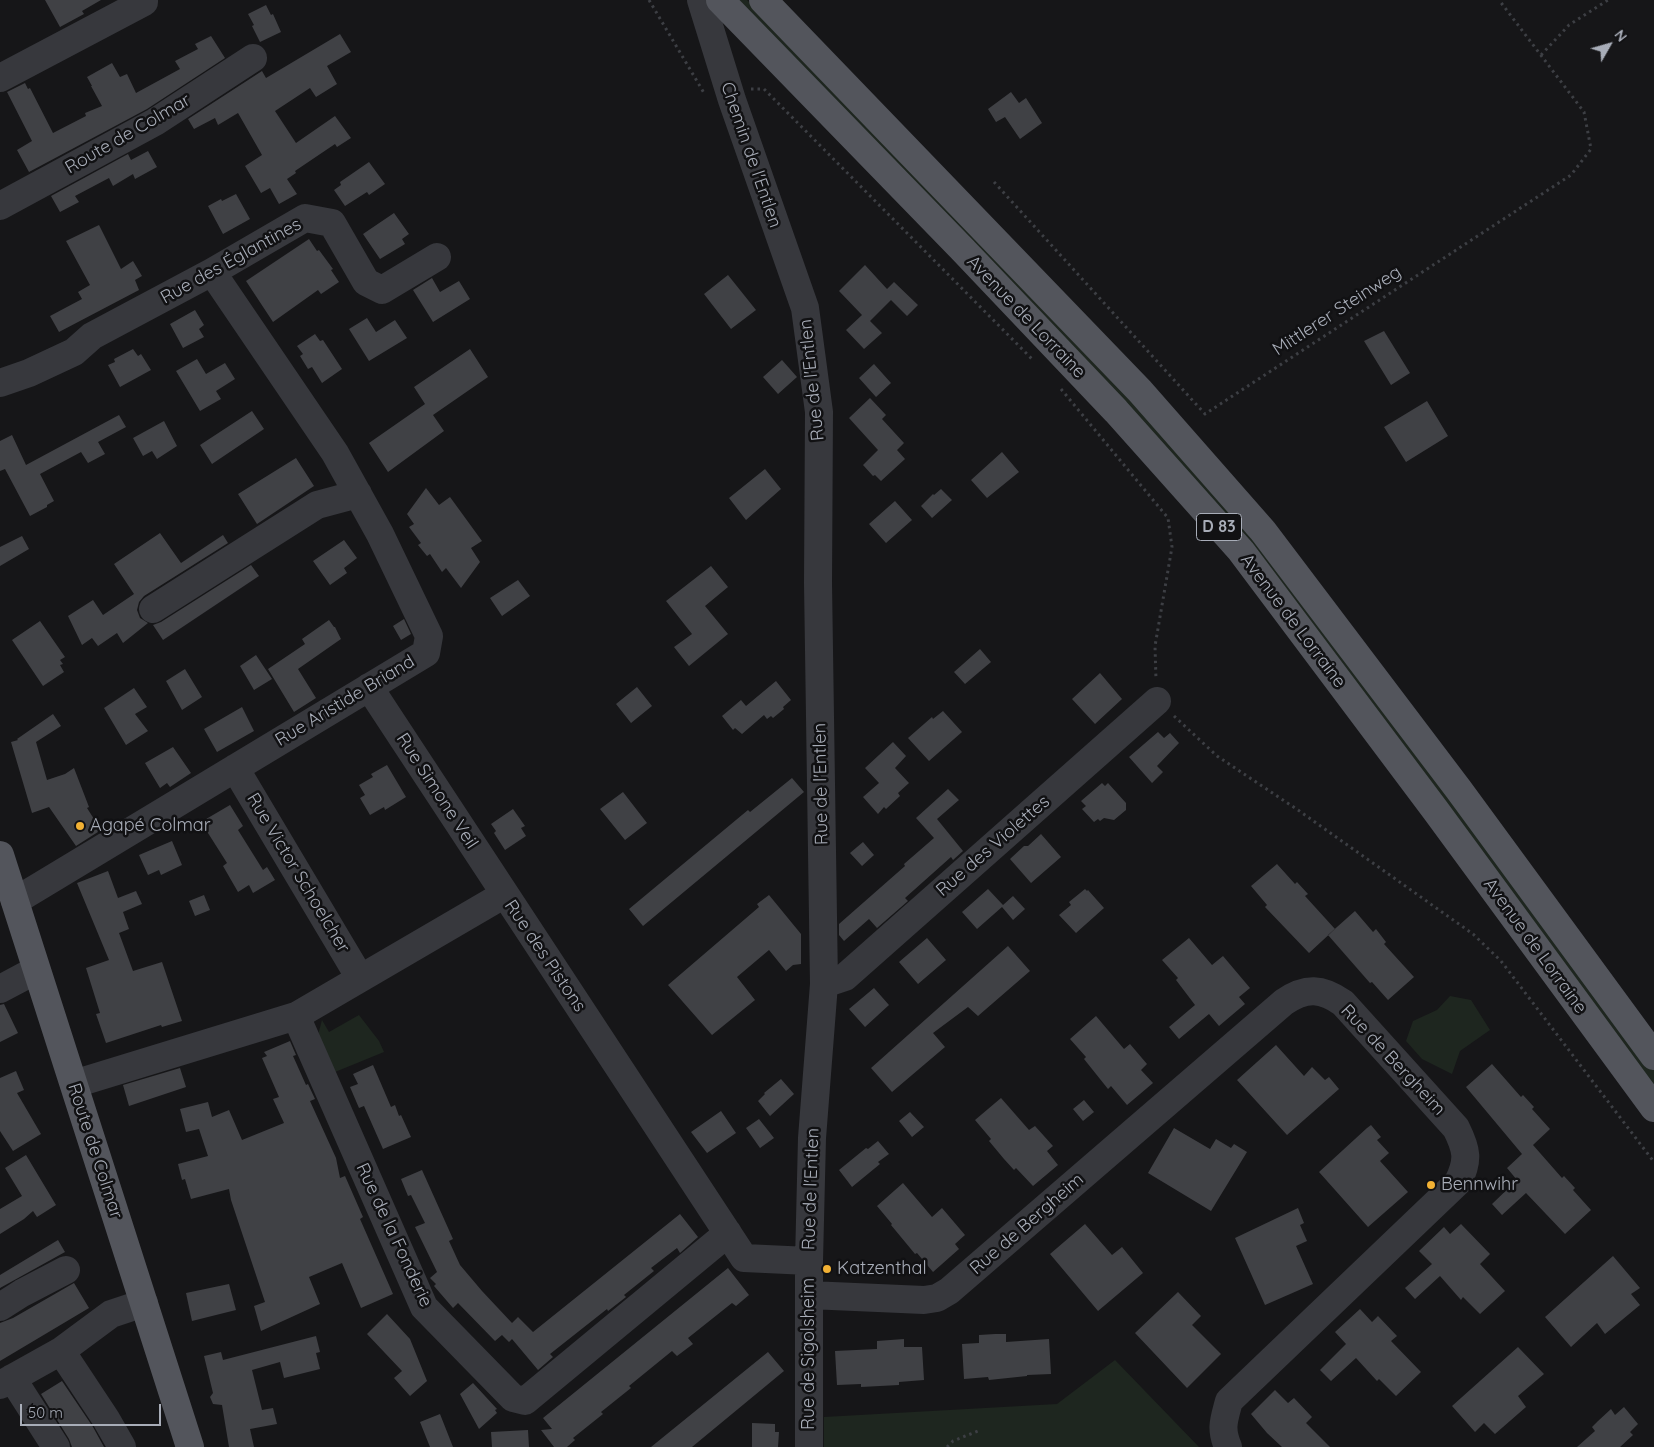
<!DOCTYPE html>
<meta charset="utf-8">
<style>
body{margin:0}
#map{position:relative;width:1654px;height:1447px;overflow:hidden;background:#161618;font-family:Quicksand,sans-serif}
canvas{display:block}
.north{position:absolute;left:1584px;top:20px;width:50px;height:50px;-webkit-text-stroke:4px #111113;paint-order:stroke;rotate:52deg;font-size:14px;font-weight:700;line-height:20px;text-align:center;color:#a8adb8}
.north::after{content:'';display:block;margin:auto;width:18px;height:22px;background:#a8adb8;clip-path:polygon(50% 0,100% 100%,50% 72%,0 100%)}
.scale{position:absolute;left:20px;top:1404px;width:141px;height:22px;box-sizing:border-box;border:2px solid #a8adb8;border-top:0;padding-left:6px;font-size:15px;line-height:18px;white-space:nowrap;color:#a8adb8;-webkit-text-stroke:4px #111113;paint-order:stroke}
</style>
<div id="map">
<canvas width="1654" height="1447"></canvas>
<div class="north">N</div>
<div class="scale">50 m</div>
</div>
<script>
const ctx = document.querySelector('canvas').getContext('2d');
ctx.lineJoin = 'round';
function fillPath(path, color) {
  ctx.fillStyle = color;
  ctx.fill(path, 'evenodd');
}
function stroke(path, color, width, dash) {
  ctx.strokeStyle = color;
  ctx.lineWidth = width;
  ctx.lineCap = dash ? 'butt' : 'round';
  ctx.setLineDash(dash || []);
  ctx.stroke(path);
}
function write(font, color, halo, rows, align = 'center') {
  ctx.font = font + ' Quicksand,sans-serif';
  ctx.lineWidth = 5;
  ctx.setLineDash([]);
  ctx.textBaseline = 'middle';
  ctx.strokeStyle = halo;
  ctx.fillStyle = color;
  for (const [text, x, y, turn = 0] of rows) {
    ctx.save();
    ctx.translate(x, y);
    ctx.rotate((+turn || 0) * Math.PI / 180);
    ctx.textAlign = isNaN(turn) ? turn : align;
    if (halo) ctx.strokeText(text, 0, 0);
    ctx.fillText(text, 0, 0);
    ctx.restore();
  }
}
const green = new Path2D(`
 M 733,0 L 747,0 L 826,77 L 1182,451 L 1272,558 L 1654,1070 L 1654,1088 L 1319,636 Z
 M 1450,996 L 1471,1000 L 1490,1030 L 1460,1051 L 1452,1074 L 1422,1059 L 1406,1041 L 1413,1021 L 1437,1010 Z
 M 359,1015 L 379,1041 L 384,1052 L 335,1072 L 318,1035 L 322,1020 L 329,1032 Z
 M 1115,1360 L 1199,1447 L 824,1447 L 824,1417 L 1057,1404 Z`);
const building = new Path2D(`
 M 45,0 L 101,0 L 82,11 L 84,14 L 60,27 Z
 M 266,5 L 271,15 L 273,14 L 281,32 L 260,42 L 252,26 L 254,25 L 248,14 Z
 M 340,34 L 351,52 L 327,66 L 337,84 L 316,97 L 310,88 L 275,111 L 296,143 L 335,116 L 351,138 L 337,147 L 335,144 L 295,171 L 296,173 L 287,179 L 297,194 L 279,204 L 270,188 L 261,193 L 245,166 L 262,155 L 238,113 L 218,125 L 215,118 L 194,129 L 188,119 L 262,71 L 266,78 Z
 M 211,36 L 225,58 L 147,109 L 29,172 L 17,150 L 32,141 L 7,92 L 25,83 L 28,89 L 30,88 L 53,133 L 86,116 L 85,113 L 102,106 L 91,86 L 92,86 L 87,77 L 112,63 L 120,77 L 127,74 L 136,93 L 180,69 L 175,61 L 198,49 L 195,44 Z
 M 1011,92 L 1019,103 L 1026,98 L 1042,123 L 1020,139 L 1005,117 L 996,122 L 988,109 Z
 M 148,151 L 157,167 L 135,179 L 133,174 L 113,186 L 109,178 L 75,196 L 79,202 L 60,212 L 51,196 L 128,154 L 131,160 Z
 M 369,162 L 385,184 L 369,195 L 367,192 L 345,206 L 334,190 L 341,185 L 340,182 Z
 M 236,194 L 250,219 L 223,234 L 208,206 L 221,199 L 222,201 Z
 M 394,213 L 409,234 L 402,239 L 405,244 L 380,259 L 363,234 Z
 M 99,225 L 121,269 L 133,261 L 142,276 L 135,280 L 139,290 L 59,332 L 50,316 L 82,299 L 78,292 L 90,285 L 66,241 Z
 M 309,239 L 317,251 L 319,250 L 333,269 L 331,270 L 339,282 L 321,294 L 318,290 L 273,322 L 246,281 Z
 M 865,265 L 887,289 L 894,282 L 918,305 L 907,316 L 891,300 L 870,321 L 882,333 L 864,349 L 846,330 L 862,315 L 839,291 Z
 M 728,275 L 756,310 L 731,329 L 704,294 Z
 M 432,278 L 440,292 L 459,281 L 470,299 L 433,322 L 413,290 Z
 M 195,310 L 204,325 L 199,329 L 204,337 L 183,348 L 170,324 Z
 M 367,318 L 376,332 L 395,320 L 407,338 L 369,361 L 349,329 Z
 M 1384,331 L 1410,373 L 1391,385 L 1364,341 Z
 M 315,334 L 320,341 L 323,340 L 342,369 L 322,383 L 312,367 L 308,369 L 300,356 L 303,354 L 297,346 Z
 M 133,349 L 138,356 L 141,354 L 151,370 L 120,387 L 108,365 L 115,362 L 114,359 Z
 M 470,349 L 488,377 L 433,415 L 444,431 L 388,472 L 369,443 L 425,404 L 414,387 Z
 M 197,359 L 206,374 L 225,363 L 235,379 L 216,391 L 221,399 L 200,411 L 176,371 Z
 M 782,360 L 797,377 L 778,394 L 763,377 Z
 M 874,364 L 891,383 L 876,397 L 859,378 Z
 M 870,398 L 886,415 L 882,419 L 904,443 L 897,450 L 905,459 L 881,481 L 875,475 L 873,476 L 863,465 L 878,450 L 849,418 Z
 M 1427,401 L 1448,436 L 1406,462 L 1384,427 Z
 M 252,411 L 264,429 L 212,464 L 200,445 Z
 M 119,415 L 126,427 L 98,442 L 105,454 L 88,463 L 81,452 L 40,474 L 54,501 L 47,505 L 47,507 L 30,516 L 5,469 L 0,471 L 0,441 L 12,435 L 26,465 Z
 M 164,421 L 177,446 L 157,459 L 152,451 L 143,456 L 133,438 Z
 M 1002,452 L 1019,472 L 987,498 L 971,480 Z
 M 296,458 L 314,486 L 257,524 L 238,494 Z
 M 765,469 L 781,489 L 746,520 L 729,498 Z
 M 426,488 L 439,505 L 450,497 L 482,541 L 471,548 L 480,562 L 461,588 L 446,568 L 442,572 L 430,554 L 427,556 L 418,545 L 421,543 L 409,527 L 414,524 L 407,514 Z
 M 941,489 L 952,500 L 932,518 L 921,506 L 933,494 L 934,495 Z
 M 895,501 L 912,520 L 886,543 L 869,524 Z
 M 160,533 L 181,563 L 223,535 L 228,543 L 144,596 L 139,602 L 137,610 L 140,618 L 148,623 L 123,643 L 117,633 L 98,646 L 92,638 L 82,645 L 68,616 L 93,600 L 103,615 L 134,594 L 114,564 Z
 M 22,536 L 29,549 L 0,566 L 0,547 Z
 M 344,540 L 357,558 L 344,568 L 347,573 L 330,585 L 313,561 Z
 M 251,565 L 259,576 L 163,640 L 153,625 L 161,622 Z
 M 711,566 L 728,587 L 705,606 L 728,634 L 689,666 L 674,647 L 692,634 L 666,601 Z
 M 518,580 L 530,596 L 502,616 L 490,598 Z
 M 404,619 L 411,634 L 401,640 L 393,626 Z
 M 329,620 L 334,627 L 335,627 L 341,639 L 298,669 L 316,698 L 294,712 L 268,669 L 305,644 L 302,639 Z
 M 40,621 L 65,657 L 60,660 L 63,664 L 60,665 L 64,672 L 43,686 L 12,640 Z
 M 980,649 L 991,662 L 965,684 L 954,672 Z
 M 256,655 L 272,679 L 254,690 L 240,666 Z
 M 185,669 L 202,697 L 182,710 L 166,681 Z
 M 1100,673 L 1122,699 L 1095,724 L 1072,699 Z
 M 776,681 L 791,700 L 783,707 L 784,709 L 773,718 L 771,716 L 767,719 L 764,715 L 742,734 L 735,728 L 733,730 L 722,716 L 741,700 L 746,706 Z
 M 637,687 L 652,706 L 631,723 L 616,704 Z
 M 134,688 L 147,707 L 135,714 L 148,731 L 126,745 L 104,708 Z
 M 242,707 L 254,731 L 217,752 L 204,729 Z
 M 943,711 L 962,732 L 929,761 L 908,738 L 932,717 L 933,719 Z
 M 53,714 L 61,726 L 36,742 L 47,780 L 65,774 L 74,768 L 89,807 L 87,808 L 101,830 L 76,846 L 49,807 L 32,813 L 11,742 L 18,740 L 17,739 Z
 M 1158,732 L 1164,738 L 1170,733 L 1179,743 L 1157,766 L 1163,772 L 1152,783 L 1129,757 Z
 M 893,742 L 906,756 L 895,768 L 909,783 L 898,793 L 900,796 L 886,809 L 884,807 L 878,814 L 863,797 L 879,783 L 865,768 Z
 M 173,747 L 191,773 L 170,787 L 167,783 L 160,788 L 145,763 Z
 M 387,765 L 406,797 L 385,810 L 384,807 L 370,815 L 360,798 L 365,795 L 359,785 L 373,777 L 371,774 Z
 M 792,778 L 804,792 L 643,926 L 629,909 L 748,810 L 750,812 Z
 M 1102,783 L 1105,786 L 1108,783 L 1126,803 L 1126,810 L 1114,820 L 1104,818 L 1100,821 L 1098,819 L 1094,822 L 1082,809 L 1086,806 L 1081,801 Z
 M 948,789 L 959,800 L 937,819 L 963,851 L 953,860 L 951,857 L 905,898 L 908,901 L 877,928 L 869,919 L 844,941 L 839,935 L 839,924 L 905,866 L 904,864 L 934,838 L 916,818 Z
 M 623,792 L 647,823 L 625,840 L 600,809 Z
 M 230,805 L 243,826 L 238,830 L 263,870 L 267,867 L 275,880 L 253,893 L 249,885 L 238,892 L 223,866 L 227,863 L 201,822 Z
 M 513,809 L 525,826 L 521,828 L 526,836 L 505,850 L 494,833 L 496,831 L 491,824 Z
 M 1041,834 L 1061,857 L 1031,883 L 1010,859 L 1024,846 L 1028,846 Z
 M 172,841 L 182,865 L 161,875 L 159,870 L 148,875 L 139,855 Z
 M 863,842 L 874,855 L 862,866 L 850,853 Z
 M 1277,864 L 1295,884 L 1297,882 L 1308,894 L 1305,896 L 1335,929 L 1309,953 L 1265,907 L 1267,905 L 1251,886 Z
 M 108,871 L 118,898 L 136,891 L 142,904 L 123,912 L 129,929 L 119,933 L 133,971 L 162,962 L 182,1021 L 162,1027 L 161,1025 L 106,1043 L 96,1014 L 100,1013 L 86,968 L 109,960 L 77,883 Z
 M 988,889 L 1003,905 L 1013,896 L 1025,909 L 1013,920 L 1002,907 L 977,929 L 962,912 Z
 M 1085,889 L 1087,891 L 1088,890 L 1104,908 L 1076,933 L 1059,915 L 1071,905 L 1069,902 Z
 M 204,895 L 210,910 L 195,916 L 189,901 Z
 M 769,895 L 801,934 L 801,964 L 793,965 L 786,971 L 769,950 L 737,977 L 755,1000 L 712,1035 L 668,985 L 759,907 L 757,904 Z
 M 1355,911 L 1373,932 L 1376,929 L 1386,942 L 1384,944 L 1414,977 L 1388,1000 L 1372,982 L 1370,983 L 1328,935 Z
 M 927,938 L 946,960 L 918,984 L 899,962 Z
 M 1189,938 L 1212,965 L 1223,956 L 1250,988 L 1239,997 L 1245,1004 L 1219,1026 L 1209,1014 L 1179,1039 L 1169,1027 L 1195,1005 L 1176,980 L 1178,978 L 1162,960 Z
 M 1008,946 L 1030,971 L 978,1016 L 968,1007 L 933,1033 L 945,1047 L 892,1092 L 871,1068 Z
 M 874,988 L 889,1005 L 865,1027 L 849,1009 Z
 M 4,1004 L 18,1033 L 0,1042 L 0,1005 Z
 M 1096,1016 L 1124,1049 L 1130,1044 L 1147,1064 L 1141,1070 L 1153,1083 L 1127,1105 L 1111,1086 L 1108,1089 L 1084,1059 L 1086,1057 L 1070,1039 Z
 M 290,1041 L 296,1055 L 293,1056 L 306,1085 L 308,1084 L 315,1099 L 310,1101 L 336,1158 L 340,1178 L 345,1176 L 363,1217 L 360,1219 L 393,1294 L 361,1308 L 342,1263 L 309,1277 L 320,1304 L 261,1331 L 254,1306 L 265,1302 L 231,1200 L 229,1189 L 191,1199 L 185,1179 L 182,1180 L 178,1164 L 208,1156 L 199,1129 L 186,1132 L 180,1109 L 208,1102 L 212,1117 L 229,1110 L 242,1140 L 284,1123 L 273,1099 L 279,1097 L 262,1058 L 267,1056 L 264,1052 Z
 M 1276,1045 L 1304,1076 L 1312,1067 L 1325,1080 L 1329,1077 L 1339,1089 L 1287,1135 L 1237,1080 Z
 M 1492,1064 L 1521,1097 L 1523,1095 L 1534,1107 L 1532,1109 L 1550,1129 L 1533,1145 L 1562,1178 L 1564,1176 L 1575,1188 L 1573,1190 L 1591,1210 L 1565,1234 L 1526,1193 L 1502,1215 L 1492,1204 L 1517,1180 L 1507,1168 L 1522,1154 L 1466,1087 Z
 M 373,1065 L 391,1107 L 395,1105 L 399,1116 L 401,1115 L 411,1137 L 383,1149 L 364,1106 L 359,1108 L 350,1087 L 358,1084 L 353,1074 Z
 M 180,1068 L 186,1087 L 129,1106 L 123,1085 Z
 M 16,1071 L 24,1090 L 17,1093 L 41,1134 L 13,1151 L 0,1131 L 0,1078 Z
 M 781,1079 L 794,1094 L 770,1116 L 758,1101 L 765,1094 L 764,1093 Z
 M 1001,1098 L 1029,1130 L 1035,1126 L 1053,1146 L 1047,1151 L 1058,1165 L 1033,1186 L 1016,1168 L 1014,1170 L 1004,1159 L 989,1141 L 991,1139 L 975,1120 Z
 M 1084,1100 L 1094,1112 L 1083,1121 L 1073,1109 Z
 M 721,1111 L 736,1133 L 707,1153 L 691,1132 Z
 M 910,1112 L 924,1127 L 912,1137 L 899,1121 Z
 M 759,1119 L 774,1138 L 760,1148 L 746,1128 Z
 M 1371,1125 L 1381,1137 L 1377,1140 L 1389,1153 L 1380,1161 L 1408,1192 L 1368,1227 L 1319,1172 L 1367,1128 Z
 M 1174,1128 L 1210,1149 L 1216,1139 L 1231,1148 L 1234,1144 L 1247,1152 L 1211,1211 L 1148,1173 Z
 M 878,1141 L 889,1154 L 878,1162 L 880,1164 L 852,1187 L 839,1170 L 866,1148 L 868,1149 Z
 M 26,1155 L 56,1205 L 37,1217 L 33,1211 L 24,1219 L 0,1234 L 0,1209 L 22,1196 L 5,1168 Z
 M 422,1170 L 453,1239 L 449,1241 L 460,1265 L 482,1291 L 512,1323 L 518,1317 L 533,1332 L 680,1214 L 698,1237 L 680,1253 L 677,1248 L 651,1268 L 654,1271 L 624,1295 L 626,1297 L 608,1311 L 607,1309 L 550,1354 L 553,1357 L 538,1370 L 512,1339 L 509,1342 L 502,1335 L 495,1341 L 458,1303 L 453,1308 L 434,1286 L 436,1284 L 430,1278 L 437,1272 L 415,1227 L 425,1223 L 411,1195 L 408,1196 L 401,1179 Z
 M 903,1183 L 932,1217 L 942,1208 L 965,1235 L 955,1244 L 959,1249 L 933,1272 L 917,1253 L 915,1254 L 891,1225 L 892,1224 L 877,1206 Z
 M 1298,1208 L 1304,1223 L 1300,1225 L 1307,1241 L 1296,1246 L 1313,1284 L 1265,1305 L 1235,1238 Z
 M 1085,1224 L 1112,1255 L 1122,1247 L 1143,1273 L 1098,1311 L 1050,1254 Z
 M 1461,1224 L 1490,1254 L 1480,1264 L 1505,1291 L 1480,1314 L 1463,1297 L 1461,1300 L 1440,1276 L 1415,1299 L 1405,1288 L 1432,1264 L 1419,1251 L 1444,1227 L 1450,1234 Z
 M 58,1240 L 65,1252 L 0,1288 L 0,1275 Z
 M 1613,1256 L 1640,1288 L 1631,1294 L 1640,1305 L 1605,1334 L 1597,1323 L 1571,1347 L 1545,1317 Z
 M 728,1268 L 749,1295 L 736,1306 L 732,1303 L 688,1338 L 693,1344 L 677,1356 L 672,1351 L 629,1386 L 631,1388 L 601,1412 L 603,1414 L 573,1438 L 575,1440 L 567,1447 L 554,1447 L 541,1430 L 552,1429 L 543,1418 Z
 M 74,1283 L 89,1308 L 0,1361 L 0,1323 L 13,1318 Z
 M 229,1284 L 236,1310 L 192,1321 L 186,1293 Z
 M 1178,1292 L 1201,1316 L 1192,1325 L 1221,1354 L 1187,1388 L 1135,1333 Z
 M 1360,1309 L 1372,1322 L 1378,1316 L 1397,1336 L 1391,1341 L 1421,1372 L 1396,1396 L 1379,1379 L 1377,1381 L 1356,1358 L 1331,1381 L 1320,1370 L 1346,1344 L 1335,1332 Z
 M 387,1314 L 410,1339 L 427,1381 L 410,1396 L 394,1378 L 402,1371 L 367,1334 Z
 M 995,1334 L 1006,1334 L 1006,1342 L 1049,1339 L 1051,1374 L 1027,1375 L 1027,1376 L 989,1380 L 988,1377 L 964,1379 L 962,1344 L 979,1343 L 979,1335 Z
 M 316,1336 L 320,1352 L 316,1353 L 320,1369 L 284,1378 L 280,1362 L 252,1370 L 262,1410 L 273,1408 L 277,1424 L 250,1429 L 254,1447 L 229,1447 L 222,1405 L 213,1404 L 210,1397 L 213,1393 L 204,1356 L 221,1352 L 223,1360 Z
 M 904,1339 L 904,1347 L 922,1347 L 924,1380 L 899,1382 L 899,1385 L 861,1387 L 861,1384 L 837,1385 L 835,1351 L 877,1349 L 877,1341 Z
 M 1518,1347 L 1544,1374 L 1518,1396 L 1526,1407 L 1495,1434 L 1484,1423 L 1475,1432 L 1452,1406 Z
 M 768,1352 L 784,1371 L 692,1447 L 651,1447 Z
 M 62,1381 L 93,1427 L 104,1447 L 72,1447 L 69,1439 L 41,1394 Z
 M 473,1383 L 497,1409 L 495,1410 L 497,1413 L 479,1429 L 460,1394 Z
 M 1275,1390 L 1288,1403 L 1294,1398 L 1312,1417 L 1306,1423 L 1330,1447 L 1282,1447 L 1267,1433 L 1251,1414 Z
 M 1624,1407 L 1638,1424 L 1630,1432 L 1633,1435 L 1620,1447 L 1577,1447 L 1595,1431 L 1592,1427 L 1598,1421 L 1611,1409 L 1615,1415 Z
 M 440,1414 L 453,1447 L 430,1447 L 420,1422 Z
 M 752,1423 L 775,1424 L 775,1432 L 779,1432 L 778,1447 L 752,1447 Z
 M 528,1430 L 529,1447 L 492,1447 L 491,1432 Z`);
const path = new Path2D(`
 M 649,0 L 704,93 L 705,93
 M 1541,55 L 1569,25 L 1608,0
 M 751,89 L 764,89 L 1032,359
 M 994,182 L 1205,414 L 1571,175 L 1591,149 L 1584,112 L 1499,0
 M 1061,389 L 1168,518 L 1172,547 L 1155,646 L 1156,680
 M 1174,716 L 1217,756 L 1298,810 L 1473,934 L 1501,961 L 1654,1162
 M 947,1447 L 953,1441 L 978,1431`);
const minor = new Path2D(`
 M 701,0 L 732,100 L 805,308 L 819,412 L 818,583 L 824,984 L 812,1138 L 809,1261 L 809,1447
 M 0,78 L 144,2 L 144,0
 M 0,206 L 155,122 L 253,58
 M 0,383 L 29,373 L 74,352 L 92,336 L 212,272 L 305,218 L 332,223 L 366,282 L 382,290 L 437,257
 M 153,609 L 317,505 L 358,494
 M 369,687 L 505,894
 M 235,768 L 360,978
 M 15,901 L 426,653 L 429,636 L 380,534 L 335,453 L 212,272
 M 824,984 L 845,977 L 1157,701
 M 0,989 L 36,970
 M 296,1016 L 424,1307 L 513,1398 L 525,1401 L 728,1233
 M 74,1084 L 296,1016 L 505,894 L 744,1258 L 809,1261
 M 809,1295 L 924,1300 L 937,1298 L 949,1291 L 1284,1002 C 1306,987 1322,988 1343,1003 L 1456,1128 C 1467,1150 1469,1160 1458,1182 L 1229,1401 C 1224,1420 1220,1428 1228,1447
 M 0,1307 L 22,1293 L 66,1270
 M 61,1351 L 106,1419 L 122,1447
 M 12,1378 L 56,1447
 M 0,1385 L 61,1351 L 111,1314 L 144,1303`);
const major = new Path2D(`
 M 720,0 L 963,250 L 1116,411 L 1241,551 L 1436,811 L 1654,1108
 M 763,0 L 1140,391 L 1263,531 L 1459,790 L 1654,1056
 M 0,855 L 190,1447`);
const markers = [
 [80,826,5,"#f2b134"],
 [1431,1185,5,"#f2b134"],
 [827,1269,5,"#f2b134"]
];
const shields = [
 [1219,527,45]
];
const shieldNames = [
 ["D 83",1219,527]
];
const streetNames = [
 ["Route de Colmar",128,134,-30],
 ["Chemin de l'Entlen",751,155,71],
 ["Rue des Églantines",231,261,-29],
 ["Mittlerer Steinweg",1337,311,-33],
 ["Avenue de Lorraine",1026,317,46],
 ["Rue de l'Entlen",812,380,-96],
 ["Avenue de Lorraine",1293,621,53],
 ["Rue Aristide Briand",345,701,-31],
 ["Rue de l'Entlen",821,784,-91],
 ["Rue Simone Veil",437,791,57],
 ["Rue des Violettes",993,846,-41],
 ["Rue Victor Schoelcher",298,873,59],
 ["Avenue de Lorraine",1535,946,54],
 ["Rue des Pistons",545,956,56],
 ["Rue de Bergheim",1393,1060,47],
 ["Route de Colmar",95,1151,72],
 ["Rue de l'Entlen",811,1189,-88],
 ["Rue de Bergheim",1027,1224,-41],
 ["Rue de la Fonderie",394,1235,65],
 ["Rue de Sigolsheim",809,1354,-90]
];
const poiNames = [
 ["Agapé Colmar",90,826],
 ["Bennwihr",1441,1185],
 ["Katzenthal",837,1269]
];
fillPath(green, '#1e261f');
fillPath(building, '#404145');
stroke(path, '#3d3f44', 3, [2.5, 4]);
stroke(minor, '#37383d', 28);
stroke(major, '#53555c', 28);
for (const [x, y, r, color] of markers) {
  const dot = new Path2D();
  dot.arc(x, y, r, 0, 2 * Math.PI);
  ctx.fillStyle = color;
  ctx.fill(dot);
  stroke(dot, '#111113', 2);
}
for (const [x, y, w] of shields) {
  const box = new Path2D();
  box.roundRect(x - w / 2, y - 13.5, w, 27, 4);
  ctx.fillStyle = '#111113';
  ctx.fill(box);
  stroke(box, '#a8adb8', 1);
}
write('bold 16px', '#a8adb8', null, shieldNames);
write('18px', '#a8adb8', '#111113', streetNames);
write('18px', '#a8adb8', '#111113', poiNames, 'left');
</script>
